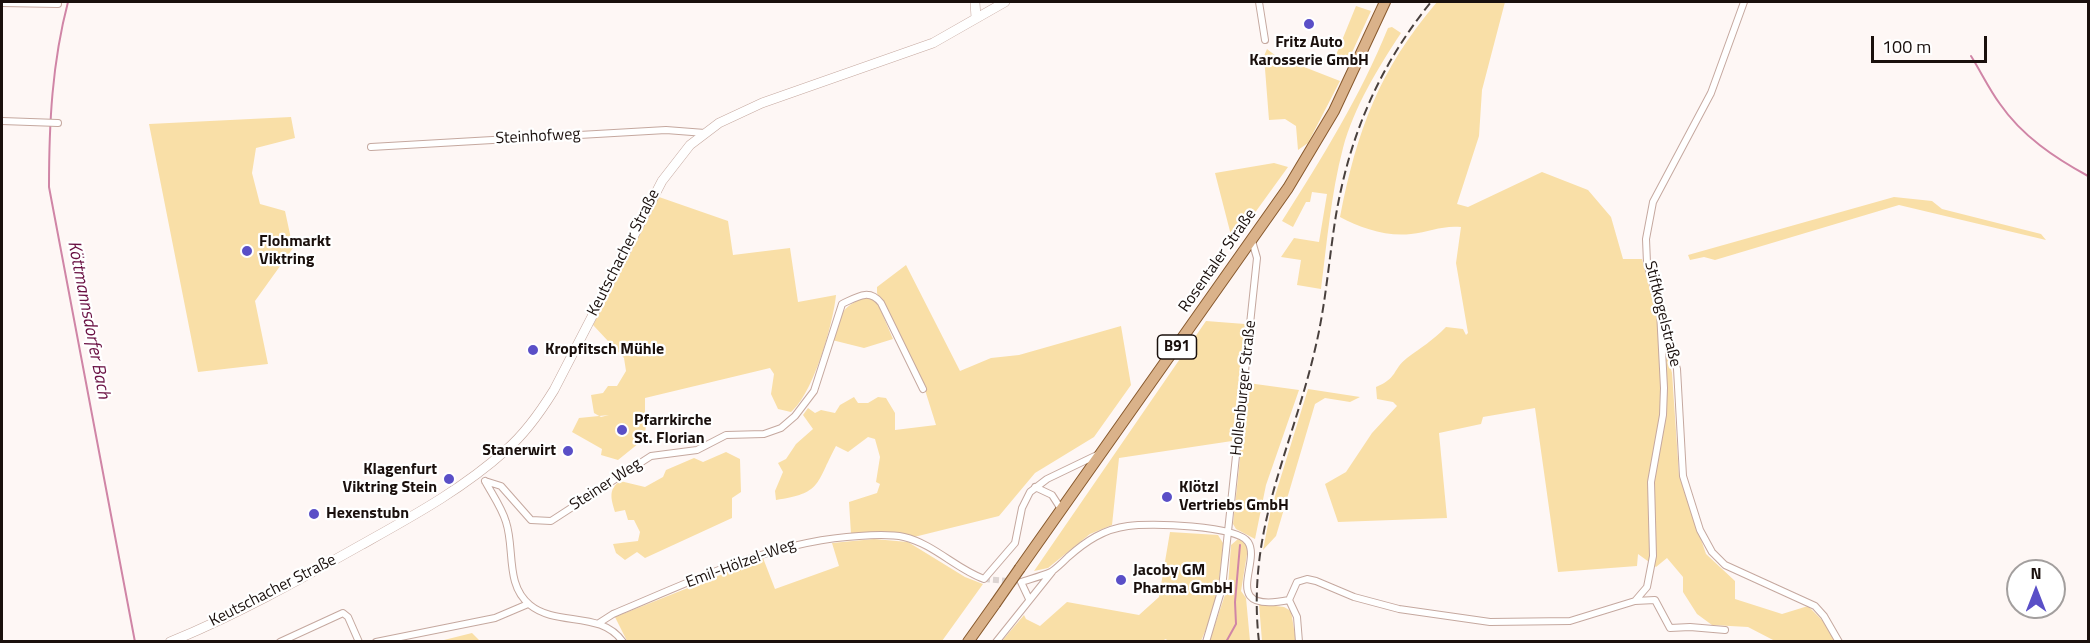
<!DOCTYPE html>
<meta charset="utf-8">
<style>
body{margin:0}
#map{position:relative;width:2090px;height:643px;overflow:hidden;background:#fef7f5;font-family:"Titillium Web",sans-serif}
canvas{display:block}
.frame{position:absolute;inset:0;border:3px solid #1a100d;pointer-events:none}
.north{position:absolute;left:2006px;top:559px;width:60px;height:60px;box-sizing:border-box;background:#fff;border:2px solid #a39f9e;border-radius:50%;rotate:0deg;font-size:16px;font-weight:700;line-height:24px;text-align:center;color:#1a100d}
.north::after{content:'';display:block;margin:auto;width:21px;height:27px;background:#5a4fc7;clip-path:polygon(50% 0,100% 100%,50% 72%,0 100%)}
.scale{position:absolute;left:1871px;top:36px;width:116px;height:27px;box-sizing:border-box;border:3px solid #1a100d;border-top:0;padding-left:8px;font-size:18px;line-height:21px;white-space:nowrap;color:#1a100d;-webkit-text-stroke:4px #fff;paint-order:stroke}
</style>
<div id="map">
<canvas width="2090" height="643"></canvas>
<div class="frame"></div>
<div class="north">N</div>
<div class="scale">100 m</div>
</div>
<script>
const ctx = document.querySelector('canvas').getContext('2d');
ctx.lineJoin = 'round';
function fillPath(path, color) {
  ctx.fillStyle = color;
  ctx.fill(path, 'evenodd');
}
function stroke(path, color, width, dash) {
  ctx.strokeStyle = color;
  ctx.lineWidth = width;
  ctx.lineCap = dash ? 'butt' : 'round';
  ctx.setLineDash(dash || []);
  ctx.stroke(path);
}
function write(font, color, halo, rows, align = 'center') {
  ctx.font = font + ' "Titillium Web",sans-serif';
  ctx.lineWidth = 4.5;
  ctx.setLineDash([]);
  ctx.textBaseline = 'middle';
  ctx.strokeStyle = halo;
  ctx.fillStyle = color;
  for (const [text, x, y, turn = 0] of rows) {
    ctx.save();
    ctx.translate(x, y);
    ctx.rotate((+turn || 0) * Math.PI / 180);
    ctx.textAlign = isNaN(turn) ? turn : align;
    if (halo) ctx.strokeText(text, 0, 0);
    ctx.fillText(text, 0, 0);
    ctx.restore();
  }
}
const green = new Path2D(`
 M 1437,2 L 1505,2 L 1482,90 L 1479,136 L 1457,204 L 1468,207 L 1542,172 L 1588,190 L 1611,217 L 1623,259 L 1642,259 L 1672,373 L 1679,475 L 1706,554 L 1735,581 L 1735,599 L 1782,614 L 1808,606 L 1828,626 L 1834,641 L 1775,641 L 1748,627 L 1712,625 L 1697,614 L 1683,592 L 1683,577 L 1667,558 L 1656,567 L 1638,554 L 1637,566 L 1558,572 L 1535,408 L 1483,417 L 1481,424 L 1439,433 L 1447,518 L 1338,522 L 1325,484 L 1346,472 L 1372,433 L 1397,406 L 1393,402 L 1377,399 L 1376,387 C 1398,378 1392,370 1407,358 C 1422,347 1432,341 1446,327 L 1463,329 L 1466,335 L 1468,333 L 1456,263 L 1461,227 C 1443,225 1429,232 1411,234 C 1387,237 1360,228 1340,217 C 1357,130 1379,70 1437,2 Z
 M 1356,6 L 1371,11 L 1349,59 L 1344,65 L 1339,65 L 1336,63 L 1336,55 Z
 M 1392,27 L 1401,33 C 1378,68 1354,107 1343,148 C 1331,194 1327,242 1321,289 L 1297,285 L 1301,260 L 1281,257 L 1294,238 L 1319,242 L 1327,194 L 1312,192 L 1310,202 L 1306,202 L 1293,227 L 1282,221 C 1322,158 1360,97 1388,28 Z
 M 1267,49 L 1276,56 L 1340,81 L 1308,143 L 1298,150 L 1296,126 L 1285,119 L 1269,120 L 1264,56 Z
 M 291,117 L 295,138 L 256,148 L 252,173 L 260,204 L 285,211 L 293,248 L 255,301 L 268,364 L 198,372 L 149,124 Z
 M 1274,163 L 1288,167 L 1233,243 L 1215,173 Z
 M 659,197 L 728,221 L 733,255 L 790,248 L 798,302 L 836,295 C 833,325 813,394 791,412 L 778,409 L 771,394 L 774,374 L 770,368 L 645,398 L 645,417 L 638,412 L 646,426 L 644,439 L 618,460 L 601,455 L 602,449 L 572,432 L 579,418 L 609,415 L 601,417 L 594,413 L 591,395 L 603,393 L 608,386 L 617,386 L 626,371 L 624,358 L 593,325 Z
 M 1894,197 L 1932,201 L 1942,209 L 2041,234 L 2046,240 L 1899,205 L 1715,260 L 1704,257 L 1690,260 L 1688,255 Z
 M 906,265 L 960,371 L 991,358 L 1019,355 L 1121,326 L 1131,385 L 1094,437 L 1035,473 L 999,516 L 914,537 L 886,533 L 851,534 L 849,502 L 877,493 L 880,484 L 876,482 L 880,457 L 875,439 L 868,437 L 848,452 L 836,446 C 815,485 822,493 776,500 L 775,491 L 783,472 L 778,463 L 786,459 L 796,444 L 813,429 L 803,415 L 808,408 L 815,413 L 821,410 L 835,413 L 840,405 L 854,397 L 858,403 L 868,403 L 878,397 L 886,398 L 895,413 L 895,430 L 936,425 L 925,390 L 877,293 L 877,287 Z
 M 865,297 L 872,297 L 878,304 L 893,339 L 864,348 L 832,340 C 840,315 840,308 865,297 Z
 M 1206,321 L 1245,324 L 1232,441 L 1119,458 L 1112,525 L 1090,534 L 1048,568 L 1034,571 Z
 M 1248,383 L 1299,390 L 1266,485 L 1255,539 L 1236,529 L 1233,524 Z
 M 1308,389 L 1360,397 L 1350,402 L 1325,398 L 1315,404 L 1276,536 L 1263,550 L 1271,509 Z
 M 726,452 L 740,459 L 741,492 L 732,498 L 732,518 L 645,558 L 637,552 L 625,560 L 616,553 L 613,544 L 638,541 L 640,532 L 634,520 L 628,520 L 625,510 L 615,512 C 611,498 608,490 620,481 L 645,487 L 663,477 L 666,470 L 694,458 L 703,462 Z
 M 1170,532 L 1218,535 L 1223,543 C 1220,578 1216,609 1201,641 L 1170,641 L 1165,639 L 1163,642 L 1001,642 L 1024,615 L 1026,619 L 1040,626 L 1067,602 L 1139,615 L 1159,597 Z
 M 874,539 L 908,542 L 965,577 L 983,584 L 942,641 L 627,641 L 615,617 L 763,558 L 775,589 L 839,566 L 832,543 Z
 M 1238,539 L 1243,541 L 1248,548 L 1241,591 L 1246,598 L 1250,641 L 1209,642 L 1228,586 L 1231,545 Z
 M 1259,604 L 1284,607 L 1291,611 L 1296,641 L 1262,641 Z
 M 472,633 L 480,641 L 440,641 Z`);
const stream = new Path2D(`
 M 68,2 C 52,63 49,124 49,187 L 135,642
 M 1971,56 C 1981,72 1989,89 2000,104 C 2022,136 2055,158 2088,176
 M 1226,642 L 1236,624 L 1235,602 L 1240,545`);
const streetTunnel = new Path2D(`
 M 984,579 L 1021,582`);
const street = new Path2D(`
 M 1259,2 L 1265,40
 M 1744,2 L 1711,93 L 1653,202 L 1646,239 L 1647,263 L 1677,369 L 1683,476 L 1700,530 L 1712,552 L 1725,565 L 1815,606 L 1824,616 L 1839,642
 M 2,3 L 58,4
 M 2,121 L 58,123
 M 371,147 L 666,130 L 705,133
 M 485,481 L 501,486 L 531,520 L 551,521 L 651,456 L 697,450 L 726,435 L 764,434 L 781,428 L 795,416 L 814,391 L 842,304 C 857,297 869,288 881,303 L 923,389
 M 485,481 C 492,494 502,508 506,522 C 515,549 505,585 530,605 C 557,627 601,610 623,642
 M 1035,487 L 1052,495 L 1061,509
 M 1029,599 L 1021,582 C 1030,579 1042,576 1051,572 C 1057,568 1063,562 1068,557 C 1086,541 1104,529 1128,526 C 1149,523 1237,525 1248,542 C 1262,563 1218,614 1289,600 L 1297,582 L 1307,579 L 1316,581 L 1354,597 L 1399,609 L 1490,622 L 1570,621 L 1635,601 L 1647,587 L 1653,556 L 1651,482 L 1663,415 L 1664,388 L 1660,311
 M 1289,600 L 1297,617 L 1299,642
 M 1635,601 L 1655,600 L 1670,628 L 1690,627 L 1725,630
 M 599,623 L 613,614 C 693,581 771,541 859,536 C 873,535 890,534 904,537 C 934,544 956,569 984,579 L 1015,543 L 1022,508 L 1030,492 L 1047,479 L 1099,454
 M 280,642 L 343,613 L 348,617 L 359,642
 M 376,642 L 495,618 L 528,604
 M 996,642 L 1052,572
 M 1206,642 L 1222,588 L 1257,258 L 1252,241`);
const secondary = new Path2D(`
 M 975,2 L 976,18
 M 170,642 C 236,615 299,580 361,545 C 411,517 463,489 506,450 C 526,433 541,411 554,390 L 662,181 L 690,145 L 719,123 L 762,103 L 933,43 L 1005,2`);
const primary = new Path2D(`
 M 1020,568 L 1288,188 L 1334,111 L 1385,2
 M 968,642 L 995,604`);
const rail = new Path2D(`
 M 1259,642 C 1246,528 1292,451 1316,345 C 1326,302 1329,258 1336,215 C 1350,134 1380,65 1431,2`);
const primaryBridge = new Path2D(`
 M 995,604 L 1020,568`);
const markers = [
 [1309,24,6,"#5a4fc7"],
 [247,251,6,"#5a4fc7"],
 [533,350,6,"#5a4fc7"],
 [622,430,6,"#5a4fc7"],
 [568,451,6,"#5a4fc7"],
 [449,479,6,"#5a4fc7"],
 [1167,497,6,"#5a4fc7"],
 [314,514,6,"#5a4fc7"],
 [1121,580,6,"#5a4fc7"]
];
const shields = [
 [1177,347,39]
];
const shieldNames = [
 ["B91",1177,347]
];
const poiNames = [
 ["Fritz Auto",1309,43,"center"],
 ["Karosserie GmbH",1309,61,"center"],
 ["Flohmarkt",259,242],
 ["Viktring",259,260],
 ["Kropfitsch Mühle",545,350],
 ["Pfarrkirche",634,421],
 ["St. Florian",634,439],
 ["Stanerwirt",556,451,"right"],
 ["Klagenfurt",437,470,"right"],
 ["Viktring Stein",437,488,"right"],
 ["Klötzl",1179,488],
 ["Vertriebs GmbH",1179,506],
 ["Hexenstubn",326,514],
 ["Jacoby GM",1133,571],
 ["Pharma GmbH",1133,589]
];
const streetNames = [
 ["Steinhofweg",538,137,-3],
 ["Keutschacher Straße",624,253,-63],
 ["Rosentaler Straße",1218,261,-55],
 ["Stiftkogelstraße",1662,314,76],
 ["Hollenburger Straße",1244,388,-84],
 ["Steiner Weg",606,485,-33],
 ["Emil-Hölzel-Weg",741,564,-20],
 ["Keutschacher Straße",273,591,-27]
];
const waterNames = [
 ["Köttmannsdorfer Bach",88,320,79]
];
fillPath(green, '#f9dfa7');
stroke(stream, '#d085a6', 2);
stroke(streetTunnel, '#dcd4d2', 6, [6, 3]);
stroke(street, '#c5a89f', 8);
stroke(secondary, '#c5a89f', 10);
stroke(primary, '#87582c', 12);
stroke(street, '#fff', 6);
stroke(secondary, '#fff', 9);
stroke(primary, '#dab28a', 10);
stroke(rail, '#49403d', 2, [9, 4.5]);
stroke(primaryBridge, '#87582c', 12, []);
stroke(primaryBridge, '#dab28a', 10);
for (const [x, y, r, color] of markers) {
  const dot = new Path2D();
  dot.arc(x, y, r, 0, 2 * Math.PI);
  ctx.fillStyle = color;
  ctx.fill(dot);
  stroke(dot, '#fff', 2);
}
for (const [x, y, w] of shields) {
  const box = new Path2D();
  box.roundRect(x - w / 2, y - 12, w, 24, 4.5);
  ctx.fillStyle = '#fff';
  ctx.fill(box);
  stroke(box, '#1a100d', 1.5);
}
write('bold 15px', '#1a100d', null, shieldNames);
write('bold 16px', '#1a100d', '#fff', poiNames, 'left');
write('16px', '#1a100d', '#fff', streetNames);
write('italic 18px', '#690f42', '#fff', waterNames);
</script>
